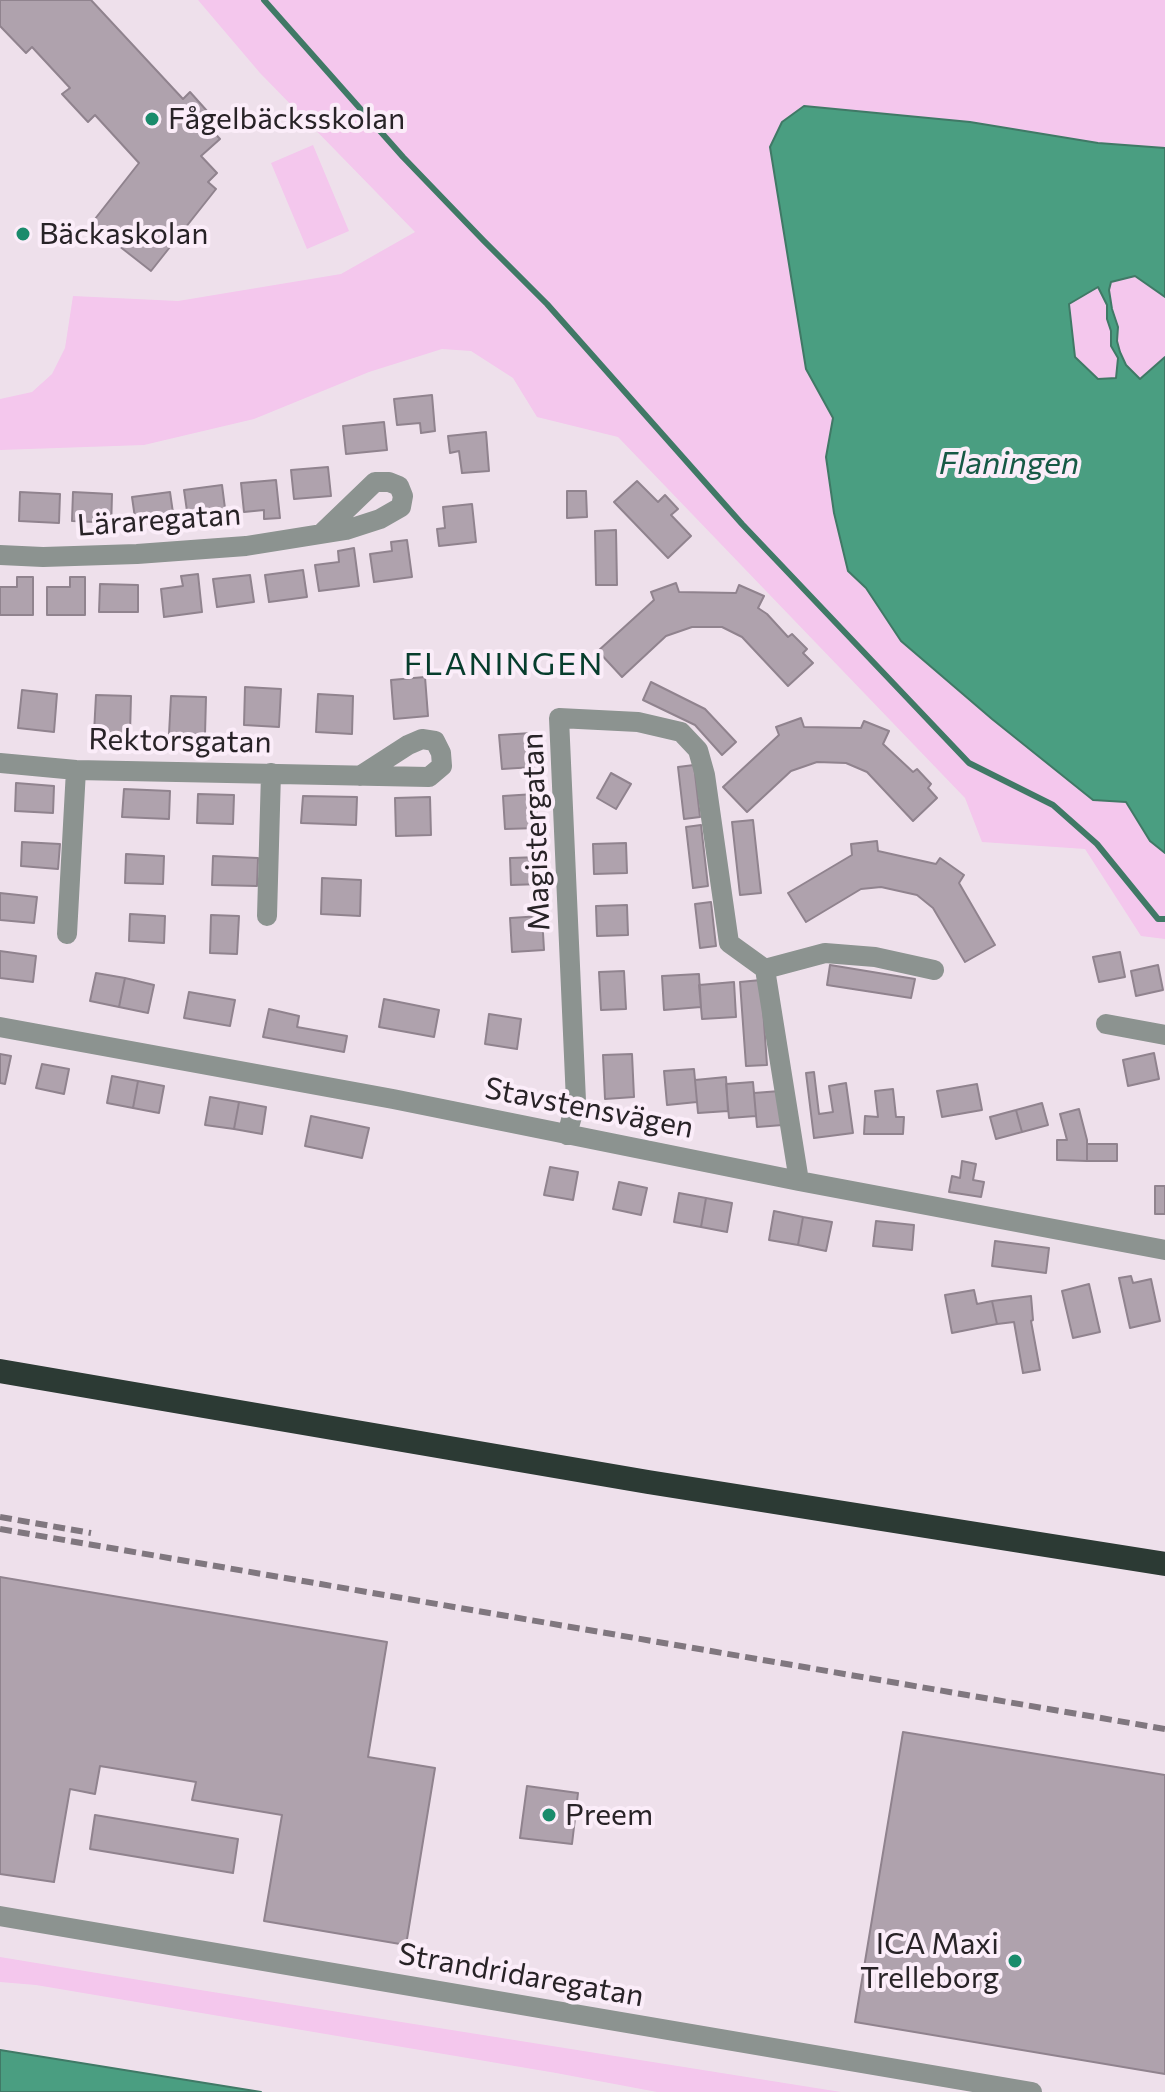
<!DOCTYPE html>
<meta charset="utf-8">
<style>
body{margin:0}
canvas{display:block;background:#eee0eb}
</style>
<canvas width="1165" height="2092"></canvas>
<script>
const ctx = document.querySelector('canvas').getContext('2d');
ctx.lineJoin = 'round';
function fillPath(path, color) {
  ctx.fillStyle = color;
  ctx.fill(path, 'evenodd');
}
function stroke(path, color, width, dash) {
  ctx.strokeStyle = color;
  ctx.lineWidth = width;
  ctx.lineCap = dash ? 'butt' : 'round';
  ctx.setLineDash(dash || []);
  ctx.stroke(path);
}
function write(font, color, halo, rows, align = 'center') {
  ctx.font = font + ' Commissioner,sans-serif';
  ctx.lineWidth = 8;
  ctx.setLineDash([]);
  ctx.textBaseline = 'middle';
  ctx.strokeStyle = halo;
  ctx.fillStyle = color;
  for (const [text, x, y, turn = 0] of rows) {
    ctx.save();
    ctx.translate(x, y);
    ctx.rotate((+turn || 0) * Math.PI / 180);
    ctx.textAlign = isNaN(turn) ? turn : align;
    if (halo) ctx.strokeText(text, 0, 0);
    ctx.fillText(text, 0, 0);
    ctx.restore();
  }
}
const green = new Path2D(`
 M 198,0 L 1165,0 L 1165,939 L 1141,936 L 1085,849 L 982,842 L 965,798 L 618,437 L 537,417 L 513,378 L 471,351 L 442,349 L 369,372 L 254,419 L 144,445 L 0,450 L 0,399 L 32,392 L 52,374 L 65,348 L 73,296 L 178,301 L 341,274 L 415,232 L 260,73 Z
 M 313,145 L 349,231 L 307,249 L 271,163 Z
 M 0,1957 L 194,1989 L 841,2092 L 657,2092 L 556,2073 L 36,1985 L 0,1982 Z`);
const water = new Path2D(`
 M 804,106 L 970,122 L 1098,143 L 1165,148 L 1165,297 L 1135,276 L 1111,282 L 1109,290 L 1112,309 L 1118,327 L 1117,341 L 1120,352 L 1126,365 L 1140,379 L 1165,357 L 1165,853 L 1150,841 L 1126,802 L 1093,800 L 992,719 L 901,641 L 866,588 L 848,571 L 834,513 L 826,457 L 833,418 L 806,369 L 770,147 L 782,122 ZM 1098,287 L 1107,305 L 1107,319 L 1111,331 L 1111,346 L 1118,358 L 1116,378 L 1098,379 L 1075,357 L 1069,304 Z
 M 0,2050 L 261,2092 L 0,2092 Z`);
const stream = new Path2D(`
 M 264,0 L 403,157 L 483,240 L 547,304 L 742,524 L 969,763 L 1053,805 L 1097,844 L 1158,919 L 1165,919`);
const building = new Path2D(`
 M 0,0 L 91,0 L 183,99 L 190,92 L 216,121 L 209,127 L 220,139 L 201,156 L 217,173 L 208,182 L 216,189 L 151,271 L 91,224 L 139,163 L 95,115 L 88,122 L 62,94 L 70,88 L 32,47 L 26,53 L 0,26 Z
 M 432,395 L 435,431 L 421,433 L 420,423 L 397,425 L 394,399 Z
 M 384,422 L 387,450 L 346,454 L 343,426 Z
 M 486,432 L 489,471 L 462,473 L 459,451 L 450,453 L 448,436 Z
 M 328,467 L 331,496 L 294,499 L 291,470 Z
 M 276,480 L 280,518 L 264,519 L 264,510 L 244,512 L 241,483 Z
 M 637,481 L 658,502 L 665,495 L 678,509 L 671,515 L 691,536 L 668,558 L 614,502 Z
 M 222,485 L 227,524 L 212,525 L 211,515 L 188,518 L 184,490 Z
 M 567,491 L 586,491 L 587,517 L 567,518 Z
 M 20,492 L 60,494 L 59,523 L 19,521 Z
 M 73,492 L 112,494 L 111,531 L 94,531 L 95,522 L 72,521 Z
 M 170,492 L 174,520 L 136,525 L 132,497 Z
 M 472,504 L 476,542 L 439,546 L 437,529 L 445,528 L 443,507 Z
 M 616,530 L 617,585 L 596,585 L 595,531 Z
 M 407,540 L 412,577 L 374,582 L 370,554 L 392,551 L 391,542 Z
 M 354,548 L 359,586 L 319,591 L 315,565 L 339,562 L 338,551 Z
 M 303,570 L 307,597 L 269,602 L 265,575 Z
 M 198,574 L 202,612 L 164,617 L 161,589 L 183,586 L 181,576 Z
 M 250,575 L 254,602 L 217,607 L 213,579 Z
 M 17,577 L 33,577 L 33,615 L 0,615 L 0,587 L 17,587 Z
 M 70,577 L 85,577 L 85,615 L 47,615 L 47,587 L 70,587 Z
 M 676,583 L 679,592 L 736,593 L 739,585 L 764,596 L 758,608 L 767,614 L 788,637 L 792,634 L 807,649 L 803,653 L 813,663 L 788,686 L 742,637 L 722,627 L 692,627 L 666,636 L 622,677 L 598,651 L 654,600 L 651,592 Z
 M 100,584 L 138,585 L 138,612 L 99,612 Z
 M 425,677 L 428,716 L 394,719 L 391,680 Z
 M 651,682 L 705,709 L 736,742 L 722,755 L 695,725 L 643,700 Z
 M 245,687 L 281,689 L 279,727 L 244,725 Z
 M 22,690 L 57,694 L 54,732 L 18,728 Z
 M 318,694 L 353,696 L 352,734 L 316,732 Z
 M 96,695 L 131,696 L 130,734 L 94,733 Z
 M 171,696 L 206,697 L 205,735 L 169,734 Z
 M 801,718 L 804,727 L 861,728 L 864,721 L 889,731 L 883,744 L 913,772 L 917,769 L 931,784 L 928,788 L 937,798 L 913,821 L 867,772 L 846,763 L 817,762 L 791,771 L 747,812 L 723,787 L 779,735 L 776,727 Z
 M 532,733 L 534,767 L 502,769 L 499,735 Z
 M 694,765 L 700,817 L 684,819 L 678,767 Z
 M 611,773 L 631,784 L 616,809 L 597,798 Z
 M 16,783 L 54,786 L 53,813 L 15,811 Z
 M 124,789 L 170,791 L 169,819 L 122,817 Z
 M 198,794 L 234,795 L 233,824 L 197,823 Z
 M 535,794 L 538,828 L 505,829 L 503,796 Z
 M 303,796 L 357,797 L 356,825 L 301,823 Z
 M 430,797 L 431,835 L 396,836 L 395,798 Z
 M 753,820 L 761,893 L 740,895 L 732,822 Z
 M 701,825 L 708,886 L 693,888 L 686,827 Z
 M 877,841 L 878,851 L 936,864 L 940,858 L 964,875 L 959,883 L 995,945 L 965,962 L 933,908 L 917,895 L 881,887 L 861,889 L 806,922 L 788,893 L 852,855 L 851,844 Z
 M 22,842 L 60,844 L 58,869 L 21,866 Z
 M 626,843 L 627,873 L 594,874 L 593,844 Z
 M 126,854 L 164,856 L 163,884 L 125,883 Z
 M 213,856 L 258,858 L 257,886 L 212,885 Z
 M 541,857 L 542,884 L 511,885 L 510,858 Z
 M 322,878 L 361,880 L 360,916 L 321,914 Z
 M 0,893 L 37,897 L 34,923 L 0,920 Z
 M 711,902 L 716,946 L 700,948 L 695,904 Z
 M 627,905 L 628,935 L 597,936 L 596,906 Z
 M 130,914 L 165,916 L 164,943 L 129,941 Z
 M 211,915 L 239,916 L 237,954 L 210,953 Z
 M 542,916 L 544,950 L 512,952 L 510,918 Z
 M 0,951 L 36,956 L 33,982 L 0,978 Z
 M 1120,952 L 1125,977 L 1099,982 L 1093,957 Z
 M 830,965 L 915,979 L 911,998 L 827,985 Z
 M 1158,965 L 1163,990 L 1136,996 L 1131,971 Z
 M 624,971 L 626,1009 L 601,1010 L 599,972 Z
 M 96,973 L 125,978 L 119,1007 L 90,1001 Z
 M 699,974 L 701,1007 L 664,1010 L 662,976 Z
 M 125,978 L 154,985 L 148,1013 L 119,1007 Z
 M 761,980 L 767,1065 L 746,1066 L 740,982 Z
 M 734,982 L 736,1017 L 702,1019 L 699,985 Z
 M 189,992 L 235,1000 L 230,1026 L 184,1018 Z
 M 384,999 L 439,1010 L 434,1037 L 379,1027 Z
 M 269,1009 L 299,1016 L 297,1027 L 347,1036 L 344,1052 L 263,1037 Z
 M 489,1014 L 521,1019 L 517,1049 L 485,1044 Z
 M 1154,1053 L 1159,1079 L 1128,1086 L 1123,1060 Z
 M 0,1054 L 11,1056 L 5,1084 L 0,1083 Z
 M 632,1054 L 634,1097 L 605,1099 L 603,1055 Z
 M 42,1064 L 69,1069 L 64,1094 L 36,1088 Z
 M 694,1069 L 697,1102 L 667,1105 L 664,1071 Z
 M 814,1072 L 819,1114 L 833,1112 L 829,1086 L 846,1083 L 853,1133 L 814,1138 L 806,1073 Z
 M 112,1076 L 138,1081 L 133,1108 L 107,1103 Z
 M 726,1077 L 728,1111 L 698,1113 L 695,1080 Z
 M 138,1081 L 164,1086 L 159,1113 L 133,1108 Z
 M 753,1082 L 756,1116 L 729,1118 L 726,1084 Z
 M 977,1084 L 982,1110 L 942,1117 L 937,1091 Z
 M 893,1089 L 896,1117 L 904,1117 L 903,1134 L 864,1134 L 865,1116 L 878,1117 L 875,1091 Z
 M 780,1091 L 783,1125 L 757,1127 L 754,1093 Z
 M 210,1097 L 239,1102 L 234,1129 L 205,1125 Z
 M 239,1102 L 266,1107 L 262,1134 L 234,1129 Z
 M 1042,1103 L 1048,1125 L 1022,1132 L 1016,1110 Z
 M 1079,1109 L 1087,1140 L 1087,1161 L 1057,1160 L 1057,1140 L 1067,1140 L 1060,1114 Z
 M 1016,1110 L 1022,1132 L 996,1139 L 990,1117 Z
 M 311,1116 L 369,1128 L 362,1158 L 305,1146 Z
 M 1087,1144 L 1117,1144 L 1117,1161 L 1087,1161 Z
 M 962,1161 L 976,1164 L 973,1180 L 984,1182 L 981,1197 L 949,1192 L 952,1176 L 960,1178 Z
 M 550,1167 L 578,1172 L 573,1200 L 544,1195 Z
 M 619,1182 L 647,1188 L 641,1215 L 613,1209 Z
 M 1155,1186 L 1165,1186 L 1165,1214 L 1155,1214 Z
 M 679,1193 L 706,1198 L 701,1227 L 674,1222 Z
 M 706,1198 L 732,1203 L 727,1232 L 701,1227 Z
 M 774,1211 L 803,1217 L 798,1245 L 769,1240 Z
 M 803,1217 L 832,1222 L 826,1251 L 798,1245 Z
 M 876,1221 L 914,1225 L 912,1250 L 873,1246 Z
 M 995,1241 L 1049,1248 L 1046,1273 L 992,1266 Z
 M 1131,1276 L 1133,1283 L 1151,1279 L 1160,1321 L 1130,1328 L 1119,1278 Z
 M 1089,1284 L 1100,1332 L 1073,1338 L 1062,1291 Z
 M 974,1290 L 977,1304 L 992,1301 L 997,1324 L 952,1333 L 945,1295 Z
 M 1031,1296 L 1033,1320 L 1031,1321 L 1040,1370 L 1023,1373 L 1014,1322 L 997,1324 L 992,1301 Z
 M 0,1577 L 387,1642 L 368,1757 L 435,1768 L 406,1945 L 264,1921 L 282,1815 L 192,1800 L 196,1782 L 100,1766 L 95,1794 L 70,1789 L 54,1882 L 0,1874 Z
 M 903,1732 L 1165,1775 L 1165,2074 L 855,2022 Z
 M 527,1786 L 578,1793 L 572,1844 L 520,1838 Z
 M 95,1815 L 238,1839 L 233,1873 L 90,1849 Z`);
const minor = new Path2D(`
 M 0,555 L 43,557 L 137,554 L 246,546 L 346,530 L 380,519 L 401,507 L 403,496 L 399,486 L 389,482 L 375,482 L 322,533
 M 0,763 L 76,770 L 429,777 L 442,766 L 441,753 L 435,741 L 422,739 L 408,745 L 360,776
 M 267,916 L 271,773
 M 67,934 L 76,770
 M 765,969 L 799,1181
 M 1106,1024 L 1165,1035
 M 0,1027 L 393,1099 L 799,1181 L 1165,1250
 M 567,1135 L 576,1101 L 559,718 L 638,722 L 681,732 L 698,750 L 705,775 L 729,943 L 765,969 L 825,953 L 875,957 L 934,970
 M 0,1916 L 1032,2092`);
const highway = new Path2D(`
 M 0,1371 L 648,1482 L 1165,1564`);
const rail = new Path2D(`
 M 0,1517 L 91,1533
 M 0,1529 L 1165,1729`);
const markers = [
 [152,119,8,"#1a8b6c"],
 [23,234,8,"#1a8b6c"],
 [549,1815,8,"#1a8b6c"],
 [1015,1961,8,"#1a8b6c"]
];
const poiNames = [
 ["Fågelbäcksskolan",168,119],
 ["Bäckaskolan",39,234],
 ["Preem",565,1815],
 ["ICA Maxi",999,1944,"right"],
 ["Trelleborg",999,1978,"right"]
];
const streetNames = [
 ["Läraregatan",159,520,-4],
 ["Rektorsgatan",180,741,1],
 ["Magistergatan",536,832,-92],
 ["Stavstensvägen",589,1108,11],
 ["Strandridaregatan",521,1975,10]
];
const waterNames = [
 ["Flaningen",1009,463]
];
const neighbourhoodNames = [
 ["FLANINGEN",504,664]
];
fillPath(green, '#f4c7ed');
fillPath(water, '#4a9e81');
stroke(water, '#407966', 2);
stroke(stream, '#407966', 6);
fillPath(building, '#afa2ad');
stroke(building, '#90838e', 2);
stroke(minor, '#8c9390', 20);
stroke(highway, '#2c3a34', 24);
stroke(rail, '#80777f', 6, [12, 6]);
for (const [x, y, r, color] of markers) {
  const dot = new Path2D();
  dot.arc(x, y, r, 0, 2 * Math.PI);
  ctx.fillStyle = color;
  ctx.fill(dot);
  stroke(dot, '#fbedf9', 3);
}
write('30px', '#282327', '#fbedf9', poiNames, 'left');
write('30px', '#282327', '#fbedf9', streetNames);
write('italic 32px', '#165945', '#fbedf9', waterNames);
ctx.letterSpacing = '2px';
write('32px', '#073d2d', '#fbedf9', neighbourhoodNames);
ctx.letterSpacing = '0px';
</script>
